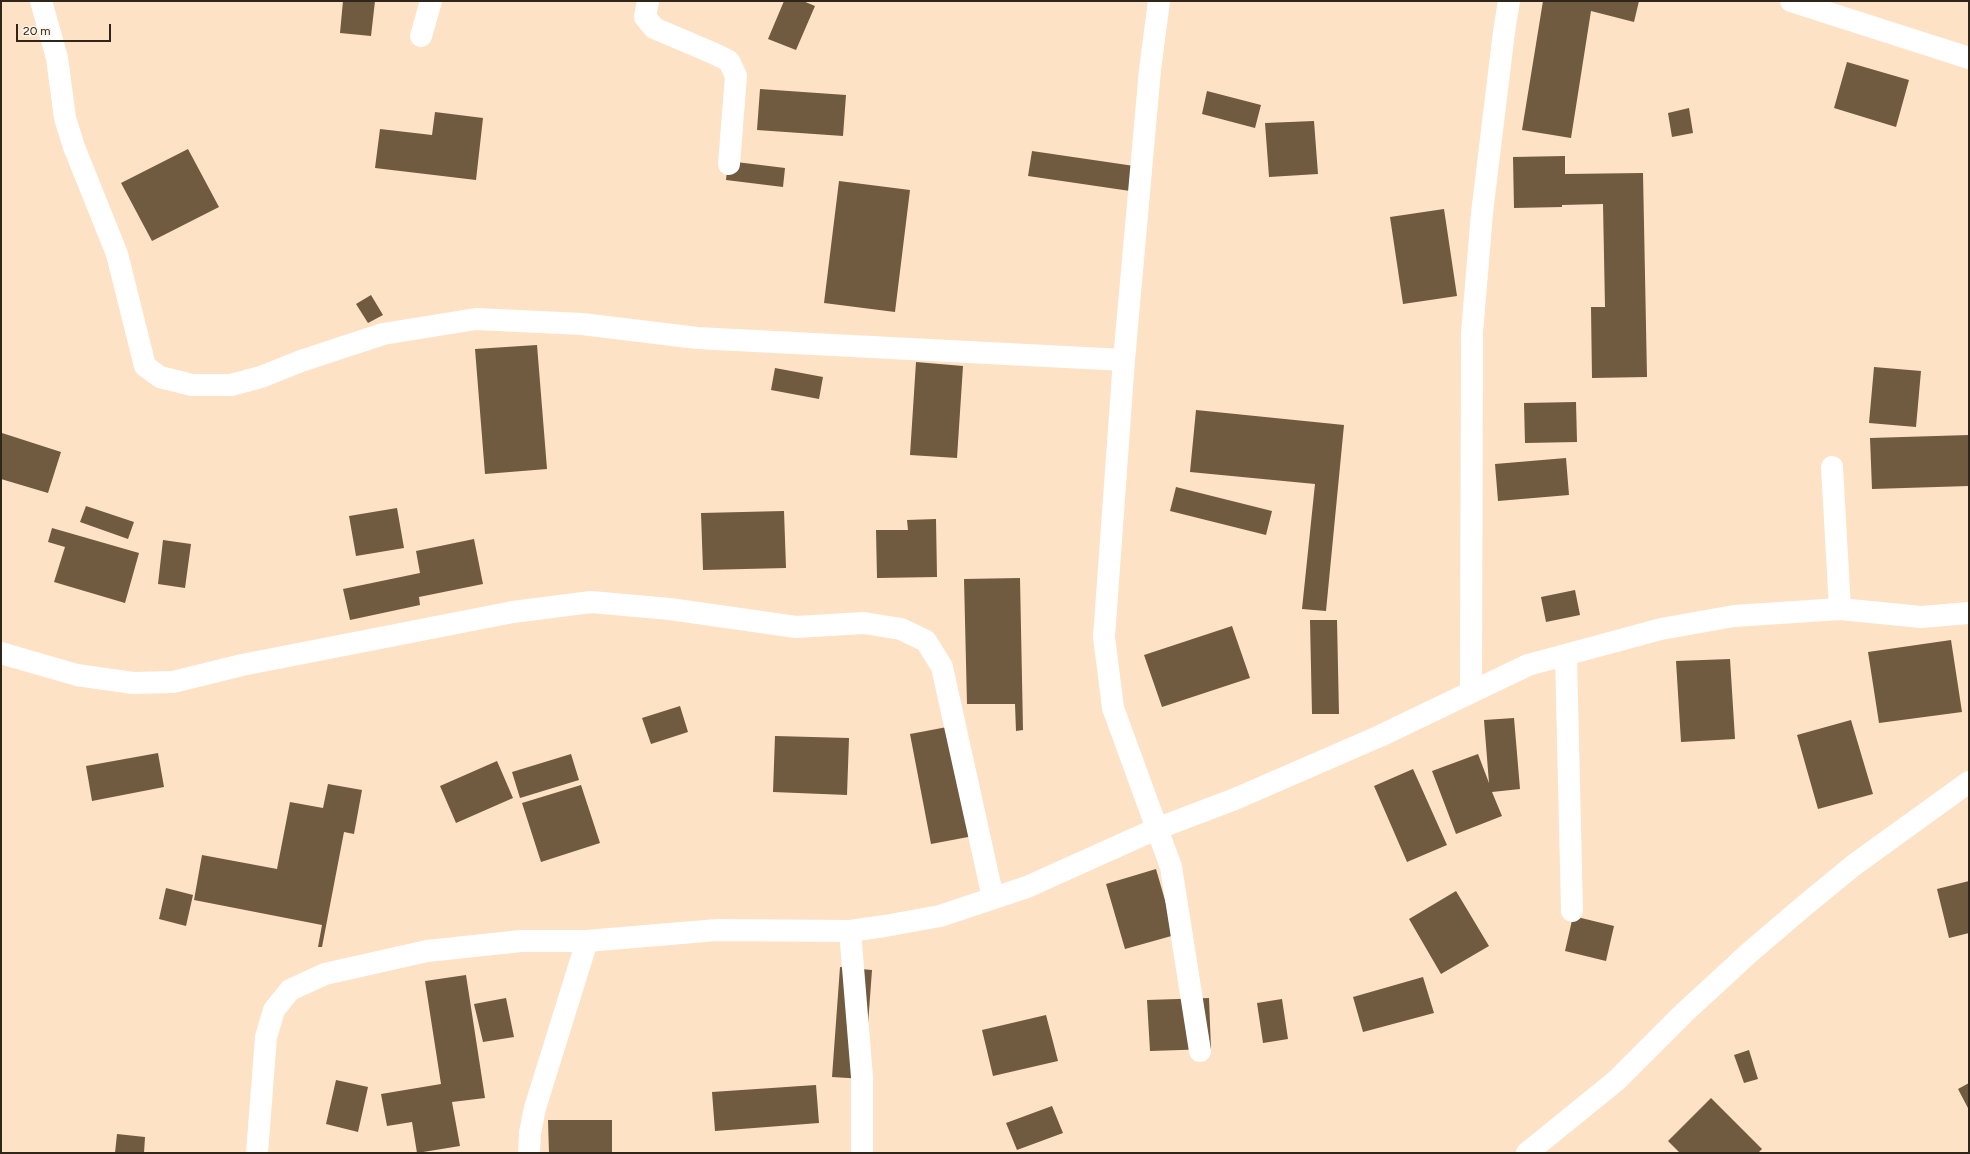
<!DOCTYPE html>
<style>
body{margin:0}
#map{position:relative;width:1970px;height:1154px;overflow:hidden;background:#fde2c6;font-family:Figtree,sans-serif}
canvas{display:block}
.frame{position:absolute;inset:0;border:2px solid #2f251a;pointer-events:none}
.scale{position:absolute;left:16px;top:24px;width:95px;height:18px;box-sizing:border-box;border:2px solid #2f251a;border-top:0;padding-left:5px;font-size:12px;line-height:14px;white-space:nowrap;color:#2f251a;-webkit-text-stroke:3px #fdf3e7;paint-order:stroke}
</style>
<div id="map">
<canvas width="1970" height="1154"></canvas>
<div class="frame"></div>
<div class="scale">20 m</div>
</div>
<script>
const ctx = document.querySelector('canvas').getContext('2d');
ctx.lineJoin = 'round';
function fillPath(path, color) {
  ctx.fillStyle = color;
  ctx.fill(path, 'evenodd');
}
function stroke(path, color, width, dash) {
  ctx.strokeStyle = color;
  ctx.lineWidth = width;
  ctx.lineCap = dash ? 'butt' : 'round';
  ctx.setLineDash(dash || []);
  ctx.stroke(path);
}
const building = new Path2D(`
 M 343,1 L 375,1 L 371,36 L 340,33 Z
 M 784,1 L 803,1 L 815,6 L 796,50 L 768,39 Z
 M 1543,1 L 1583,1 L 1582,5 L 1583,1 L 1639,1 L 1634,22 L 1591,11 L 1571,138 L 1522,130 Z
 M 1847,62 L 1909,80 L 1896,127 L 1834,108 Z
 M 760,89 L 846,95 L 843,136 L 757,130 Z
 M 1207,91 L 1261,105 L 1255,128 L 1202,114 Z
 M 1689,108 L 1693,133 L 1672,137 L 1668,113 Z
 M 435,112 L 483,118 L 476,180 L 375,168 L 380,129 L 432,135 Z
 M 1314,121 L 1318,174 L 1269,177 L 1265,123 Z
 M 188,149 L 219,207 L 152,241 L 121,183 Z
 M 1032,151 L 1141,167 L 1137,192 L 1028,176 Z
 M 1565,156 L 1565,174 L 1643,173 L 1647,377 L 1592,378 L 1591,307 L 1605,307 L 1603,204 L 1562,205 L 1562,207 L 1514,208 L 1513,157 Z
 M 728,161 L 785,168 L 783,187 L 726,180 Z
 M 839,181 L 910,190 L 895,312 L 824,303 Z
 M 1444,209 L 1457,296 L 1403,304 L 1390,217 Z
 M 371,295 L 383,315 L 368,323 L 356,304 Z
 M 537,345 L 547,469 L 485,474 L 475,349 Z
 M 916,362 L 963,366 L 957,458 L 910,455 Z
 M 1874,367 L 1921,371 L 1916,427 L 1869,423 Z
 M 775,368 L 823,377 L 819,399 L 771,390 Z
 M 1576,402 L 1577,442 L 1525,443 L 1524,403 Z
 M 1196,410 L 1344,425 L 1326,611 L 1302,609 L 1315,484 L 1190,472 Z
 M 2,433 L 61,452 L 48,493 L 1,479 Z
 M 1969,435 L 1969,486 L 1872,489 L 1870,438 Z
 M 1566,458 L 1569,495 L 1498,501 L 1495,464 Z
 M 1176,487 L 1272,511 L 1266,535 L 1170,511 Z
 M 86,506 L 134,522 L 128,539 L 80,522 Z
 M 397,508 L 404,548 L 356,556 L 349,516 Z
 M 784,511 L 786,568 L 703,570 L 701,513 Z
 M 936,519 L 937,577 L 877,578 L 876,530 L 908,530 L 907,520 Z
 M 52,528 L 139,553 L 125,603 L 54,582 L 65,547 L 48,542 Z
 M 474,539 L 483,584 L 419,597 L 420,605 L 350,620 L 343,589 L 420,573 L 416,551 Z
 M 163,540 L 191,544 L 185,588 L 158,584 Z
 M 1020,578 L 1023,730 L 1016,731 L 1015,704 L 967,704 L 964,579 Z
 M 1575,590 L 1580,615 L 1546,622 L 1541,597 Z
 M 1310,620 L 1337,620 L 1339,714 L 1312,714 Z
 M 1232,626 L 1250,678 L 1162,707 L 1144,655 Z
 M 1951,640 L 1962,712 L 1879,723 L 1868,652 Z
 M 1730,659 L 1735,739 L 1681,742 L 1676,661 Z
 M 680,706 L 688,732 L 651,744 L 642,718 Z
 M 1514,718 L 1520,789 L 1492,792 L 1502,816 L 1456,834 L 1432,771 L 1478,754 L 1489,783 L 1484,720 Z
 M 1851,720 L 1873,794 L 1818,809 L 1797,735 Z
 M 963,724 L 984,834 L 931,844 L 910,734 Z
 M 775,736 L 849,738 L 847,795 L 773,792 Z
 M 158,753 L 164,787 L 92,801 L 86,766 Z
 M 571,754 L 579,780 L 520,798 L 512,772 Z
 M 497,761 L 513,798 L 456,823 L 440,786 Z
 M 1413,769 L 1447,845 L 1407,862 L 1374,786 Z
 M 328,784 L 362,790 L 354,834 L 344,832 L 322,947 L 318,947 L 322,925 L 194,900 L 202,855 L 277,869 L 290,802 L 323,808 Z
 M 581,785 L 600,843 L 541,862 L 522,803 Z
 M 1156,869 L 1175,935 L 1125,949 L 1106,884 Z
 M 1969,881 L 1969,933 L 1949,938 L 1937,889 Z
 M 166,888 L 193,895 L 186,926 L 159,919 Z
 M 1456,891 L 1489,946 L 1441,974 L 1409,919 Z
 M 1573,916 L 1614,926 L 1606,961 L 1565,951 Z
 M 840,967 L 872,970 L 864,1079 L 832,1077 Z
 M 466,975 L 485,1098 L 452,1102 L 460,1146 L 417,1153 L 412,1122 L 387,1126 L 381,1094 L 441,1084 L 425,981 Z
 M 1423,977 L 1434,1013 L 1363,1032 L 1353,997 Z
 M 506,998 L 514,1037 L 483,1042 L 474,1004 Z
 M 1209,998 L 1211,1049 L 1150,1051 L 1147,1000 Z
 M 1282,999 L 1288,1039 L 1263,1043 L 1257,1003 Z
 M 1046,1015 L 1058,1061 L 993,1076 L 982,1030 Z
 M 1749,1050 L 1758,1079 L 1744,1083 L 1734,1055 Z
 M 336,1080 L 368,1087 L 358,1132 L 326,1124 Z
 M 1969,1083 L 1969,1110 L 1958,1089 Z
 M 816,1085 L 819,1123 L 715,1131 L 712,1092 Z
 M 1711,1098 L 1762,1149 L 1758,1153 L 1680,1153 L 1668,1141 Z
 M 1052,1106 L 1063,1133 L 1017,1150 L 1006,1123 Z
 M 548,1120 L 612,1120 L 612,1153 L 549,1153 Z
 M 117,1134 L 145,1137 L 144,1153 L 115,1153 Z`);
const street = new Path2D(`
 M 41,1 L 57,58 L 65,118 L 74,147 L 117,254 L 145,366 L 160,377 L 192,385 L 231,385 L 261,377 L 301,361 L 383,334 L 476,319 L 582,324 L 697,338 L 1124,360
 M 648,1 L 645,17 L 654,28 L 715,54 L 729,61 L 736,76 L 729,164
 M 1159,1 L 1150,70 L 1124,360 L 1104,637 L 1113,708 L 1171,867 L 1200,1051
 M 421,36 L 431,1
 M 1832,467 L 1840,609
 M 1,653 L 77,675 L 133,683 L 173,682 L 242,665 L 513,612 L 591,602 L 670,609 L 796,627 L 864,623 L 901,629 L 926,641 L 942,667 L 993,898
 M 1566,655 L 1572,911
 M 1471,692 L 1472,333 L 1482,213 L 1504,32 L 1509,1
 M 850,931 L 862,1077 L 862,1153
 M 257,1153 L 266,1037 L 274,1010 L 290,990 L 325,974 L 427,951 L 521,941 L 587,941 L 717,930 L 850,931 L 885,926 L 940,916 L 1027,887 L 1156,829 L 1235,799 L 1380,736 L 1528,665 L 1661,629 L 1734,616 L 1840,609 L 1921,617 L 1969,613
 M 529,1153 L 530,1133 L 535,1108 L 587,941
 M 1527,1153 L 1617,1080 L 1685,1012 L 1749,953 L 1804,906 L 1854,865 L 1969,782`);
const secondary = new Path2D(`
 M 1791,1 L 1969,58`);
fillPath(building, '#705a40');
stroke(street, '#fff', 22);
stroke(secondary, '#fff', 22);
</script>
